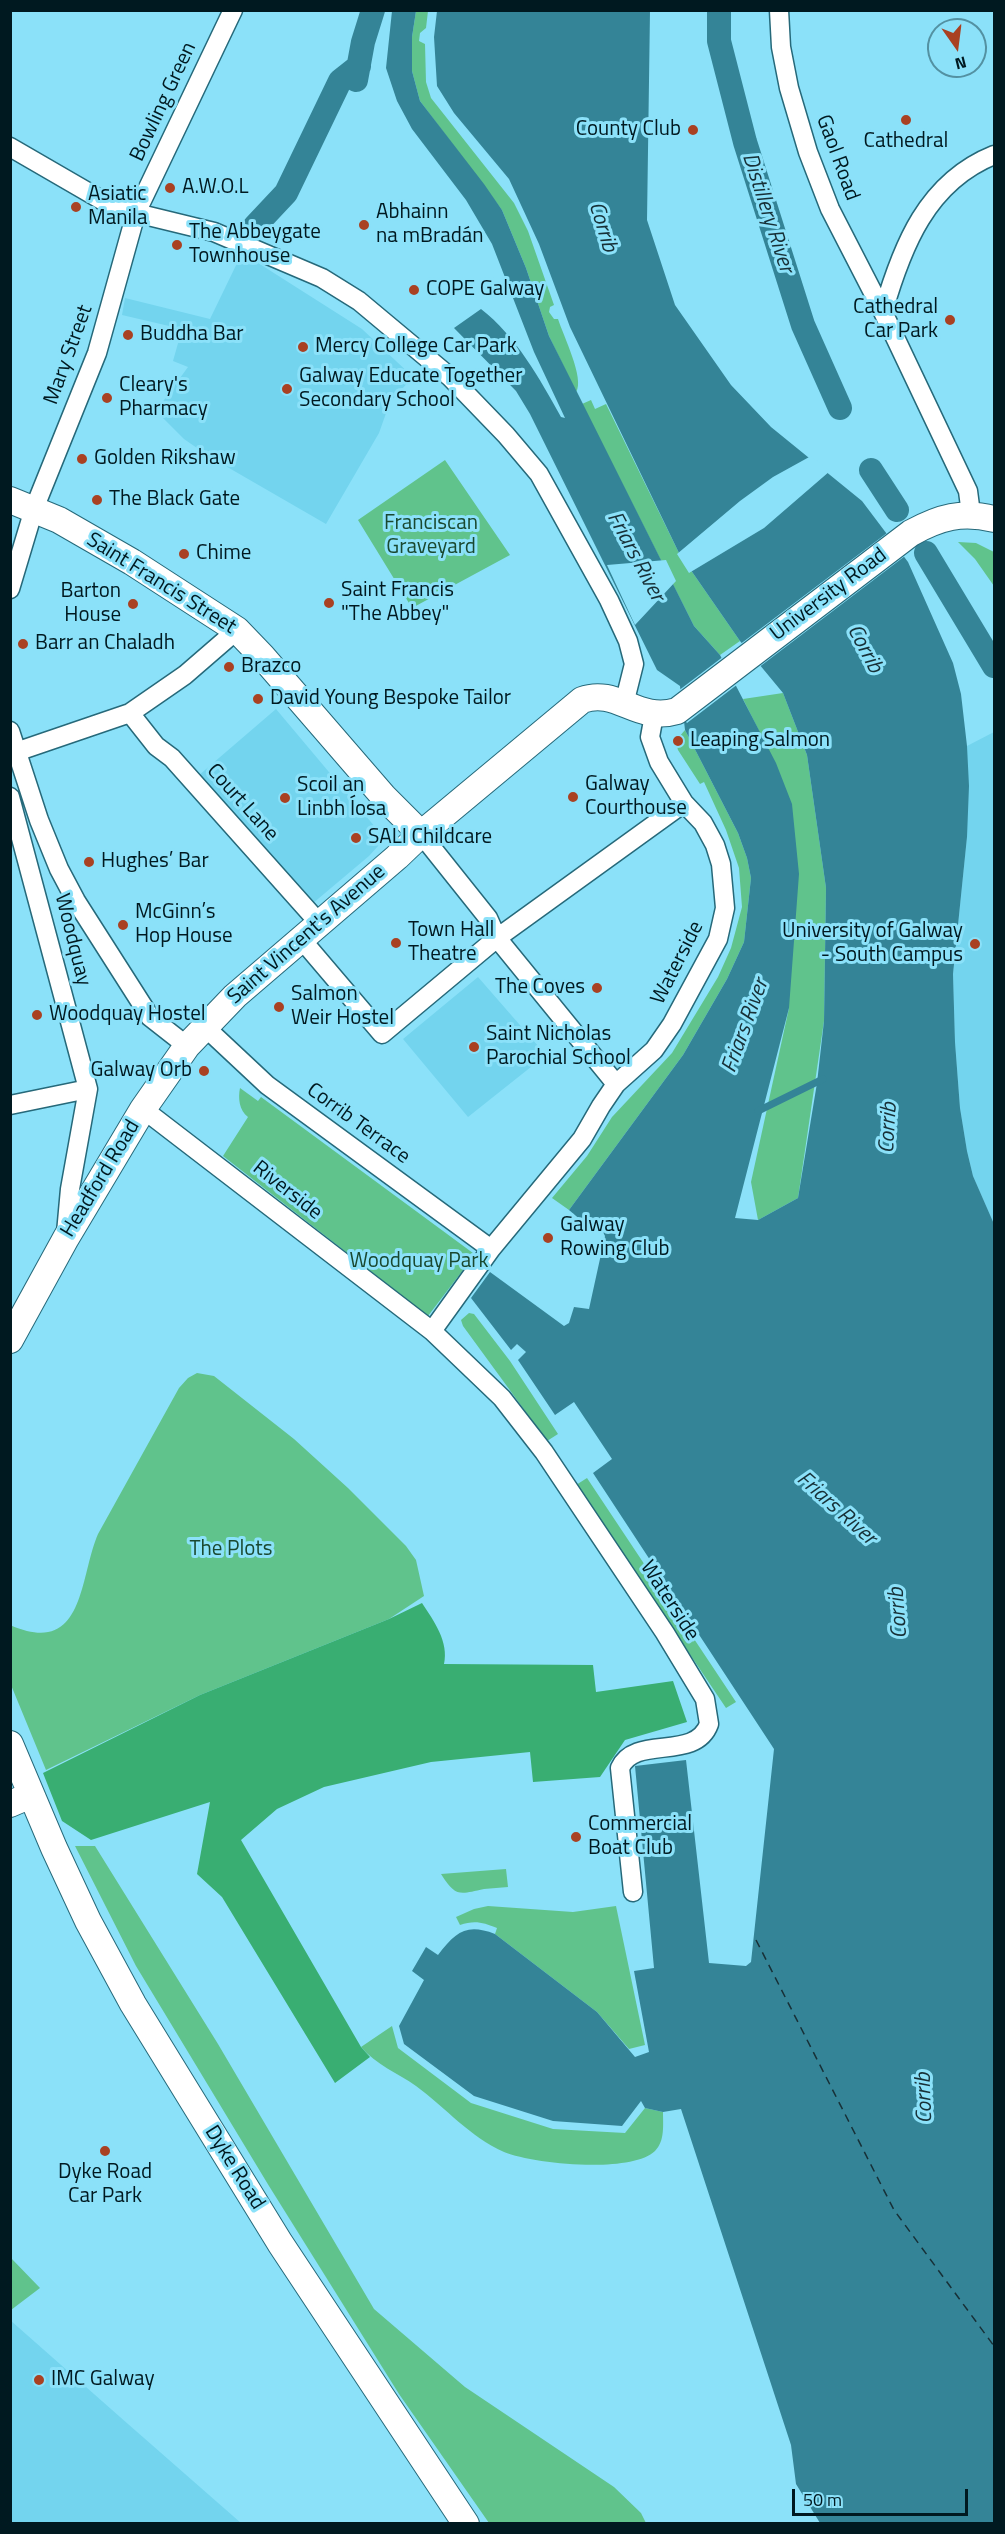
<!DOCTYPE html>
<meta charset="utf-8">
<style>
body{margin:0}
#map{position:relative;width:1005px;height:2534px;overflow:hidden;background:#8be1f9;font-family:"Titillium Web",sans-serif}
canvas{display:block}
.frame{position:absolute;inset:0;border:12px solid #001920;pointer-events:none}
.north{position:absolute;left:927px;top:18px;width:60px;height:60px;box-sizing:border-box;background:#8be1f9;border:2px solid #5391a2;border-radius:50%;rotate:166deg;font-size:16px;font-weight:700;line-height:24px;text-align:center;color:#001920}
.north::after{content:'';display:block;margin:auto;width:21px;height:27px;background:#a94122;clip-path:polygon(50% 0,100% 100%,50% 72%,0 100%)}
.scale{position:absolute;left:792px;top:2489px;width:176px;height:27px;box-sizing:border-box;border:3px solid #001920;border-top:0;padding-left:8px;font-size:18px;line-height:21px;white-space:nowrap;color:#001920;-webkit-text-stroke:4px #8be1f9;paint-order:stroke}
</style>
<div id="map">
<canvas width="1005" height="2534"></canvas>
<div class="frame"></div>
<div class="north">N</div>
<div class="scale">50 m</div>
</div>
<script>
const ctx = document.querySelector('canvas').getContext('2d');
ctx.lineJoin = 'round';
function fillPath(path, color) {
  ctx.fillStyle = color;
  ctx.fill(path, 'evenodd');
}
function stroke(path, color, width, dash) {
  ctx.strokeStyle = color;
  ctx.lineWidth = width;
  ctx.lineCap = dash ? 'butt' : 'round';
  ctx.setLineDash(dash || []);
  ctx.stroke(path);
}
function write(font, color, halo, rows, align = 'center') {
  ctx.font = font + ' "Titillium Web",sans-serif';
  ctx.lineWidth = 6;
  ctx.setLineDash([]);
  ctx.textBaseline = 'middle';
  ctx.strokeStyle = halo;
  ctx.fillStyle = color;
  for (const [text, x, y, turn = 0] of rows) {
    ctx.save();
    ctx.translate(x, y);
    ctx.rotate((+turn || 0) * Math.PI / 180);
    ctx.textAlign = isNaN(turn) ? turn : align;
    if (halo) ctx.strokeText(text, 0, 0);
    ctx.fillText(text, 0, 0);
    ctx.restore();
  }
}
const built = new Path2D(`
 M 240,257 L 255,261 L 362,329 L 413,377 L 390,402 L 379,433 L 326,524 L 210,457 L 184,439 L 156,411 L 188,367 L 173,361 L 182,329 L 122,315 L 125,298 L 210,319 Z
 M 276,709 L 381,834 L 379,845 L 369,856 L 312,904 L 198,776 Z
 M 994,732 L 994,1224 L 973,1176 L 967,1151 L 960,1108 L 955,1042 L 953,974 L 967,837 L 967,746 Z
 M 478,977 L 546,1055 L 468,1117 L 403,1039 Z
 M 10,2320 L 128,2424 L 241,2523 L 11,2523 Z`);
const green = new Path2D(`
 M 416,11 L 428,11 L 426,28 L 420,33 L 419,41 L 425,44 L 426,82 L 431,98 L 514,203 L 528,231 L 554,305 L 550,307 L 549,312 L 554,319 L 558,319 C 563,335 585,379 576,392 L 549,336 L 526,268 L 502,210 L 420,101 L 412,71 L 412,37 Z
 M 591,400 L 595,409 L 606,404 L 679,553 L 740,641 L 720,655 L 694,626 L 582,404 Z
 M 445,460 L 510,555 L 412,608 L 358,520 Z
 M 958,542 L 976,543 L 994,552 L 994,586 L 975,559 Z
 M 783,693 L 807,755 L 826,888 L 824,1021 L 798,1198 L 758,1220 L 751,1182 L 789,1008 L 759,731 L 743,699 Z
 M 685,730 L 738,833 L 747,858 L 751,878 L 744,942 L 727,979 L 683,1055 L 569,1210 L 552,1198 L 587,1156 L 612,1117 L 672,1053 L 718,977 L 731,948 L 742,907 L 739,868 L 726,830 L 704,782 L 700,784 L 678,750 C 675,741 679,737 685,730 Z
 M 240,1088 L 258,1101 L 261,1097 L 477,1256 L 476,1258 L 473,1257 L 428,1316 L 223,1156 L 248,1117 C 239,1110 238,1098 240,1088 Z
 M 469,1313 L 474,1314 L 510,1361 L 558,1434 L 547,1441 L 463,1326 L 461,1320 Z
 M 197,1373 L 214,1376 L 294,1439 L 348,1488 L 406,1546 L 416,1560 L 424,1596 L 389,1619 L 200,1695 L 46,1770 L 11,1685 L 10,1625 C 85,1658 79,1578 98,1534 L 179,1388 L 188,1378 Z
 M 587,1478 L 736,1702 L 726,1708 L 576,1485 Z
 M 75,1846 L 95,1846 L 218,2044 L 374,2309 L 465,2387 L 614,2487 L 641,2513 L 646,2523 L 489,2523 L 399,2394 L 269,2186 L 136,1966 Z
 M 506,1869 L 508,1887 C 500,1888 492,1888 484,1889 C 460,1894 456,1898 441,1874 Z
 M 488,1906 L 573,1912 L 616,1906 L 645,2045 L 629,2049 L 597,2012 L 495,1934 L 497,1928 C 483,1922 474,1920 460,1925 L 456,1917 L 474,1909 Z
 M 392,2026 L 398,2048 L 471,2103 L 553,2129 L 625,2133 L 645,2108 L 663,2112 C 663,2125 665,2141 655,2151 C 631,2174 533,2164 504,2152 C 470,2137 446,2108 416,2086 C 398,2073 376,2065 361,2047 Z
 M 11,2258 L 40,2288 L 11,2310 Z`);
const forest = new Path2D(`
 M 422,1603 C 434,1621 449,1642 444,1664 L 593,1665 L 596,1692 L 673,1681 L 687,1722 L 625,1740 L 600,1777 L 533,1782 L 530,1752 L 431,1762 L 324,1787 L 277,1809 L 241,1840 L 361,2047 L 370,2057 L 335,2083 L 222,1897 L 197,1874 L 210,1802 L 91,1840 L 62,1821 L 43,1773 L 200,1695 L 389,1619 Z`);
const water = new Path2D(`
 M 392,11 L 416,11 L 412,37 L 412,71 L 420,101 L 484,184 L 502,210 L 526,268 L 549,336 L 694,626 L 720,655 L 776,763 L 792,804 L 799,874 L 789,1008 L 735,1218 L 758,1220 L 798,1198 L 817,1083 L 824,1021 L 826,888 L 807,755 L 783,693 L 740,641 L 679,553 L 570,327 L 539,244 L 509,179 L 454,113 L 437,86 L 434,37 L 437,11 L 650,11 L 647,220 L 675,305 L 731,385 L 771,427 L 862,501 L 908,562 L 953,663 L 961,694 L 967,746 L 969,786 L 967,837 L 953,974 L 955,1042 L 960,1108 L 967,1151 L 973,1176 L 994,1224 L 994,2523 L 820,2523 L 796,2484 L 791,2445 L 681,2109 L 663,2112 L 645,2108 L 641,2101 L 622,2126 L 553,2121 L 474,2096 L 404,2044 L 399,2026 L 424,1980 L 412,1971 L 426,1947 L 438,1955 C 456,1932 466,1923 495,1934 L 597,2012 L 635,2057 L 649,2052 L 634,1971 L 654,1968 L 635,1766 L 686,1760 L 709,1963 L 746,1966 L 751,1962 L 774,1749 L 593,1473 L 612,1459 L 574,1402 L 555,1415 L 518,1360 L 526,1352 L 517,1344 L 511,1350 L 471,1298 L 490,1272 L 564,1326 L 569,1323 L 574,1307 L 589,1309 L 605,1236 L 602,1230 L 589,1227 L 569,1210 L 683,1055 L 727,979 L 744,942 L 751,878 L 747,858 L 738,833 L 685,730 L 680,686 L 657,670 L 530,414 L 516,391 L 454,328 L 481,309 C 516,336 540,379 561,417 L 565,418 L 534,352 L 492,244 L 466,200 L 412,129 L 397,101 L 386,68 Z`);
const pier = new Path2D(`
 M 811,456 L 830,471 L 764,528 L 689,573 L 677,554 L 740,501 L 773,477 Z
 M 887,533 L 905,556 L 758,668 L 739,645 Z
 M 666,560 L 676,581 L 635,625 L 607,565 Z
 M 724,656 L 738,684 L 687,723 L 680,715 L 678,691 Z`);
const stream = new Path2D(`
 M 758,1111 L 823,1079`);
const canal = new Path2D(`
 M 719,10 L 719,41 L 745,142 L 803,325 L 840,408
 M 356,80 L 363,42 L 373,10
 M 255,226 L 286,193 L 340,81 L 359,66
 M 871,470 L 897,510
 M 926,553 L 994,666`);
const ferry = new Path2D(`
 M 756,1940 L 894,2210 L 994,2346`);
const street = new Path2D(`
 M 779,10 L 781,47 L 789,88 L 808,152 L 830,209 L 883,312
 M 10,147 L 105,202 L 136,213 L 214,232 L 322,278 L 359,301 L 450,377 L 506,435 L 539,474 L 609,600 L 628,641 L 634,664 L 624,704
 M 971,514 L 968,491 L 883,312 C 902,246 927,182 994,155
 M 10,589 L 34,509 L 97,353 L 136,213 L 233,10
 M 130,713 L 156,746 L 172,758 L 320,924
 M 10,731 L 39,820 L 59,869 L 76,901 L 150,1017 L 187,1046
 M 10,754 L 130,713 L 185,675 L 237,630
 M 10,797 L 88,1089 L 70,1189 L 66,1233
 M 421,834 L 488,918 L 497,938 L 616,1084
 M 302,940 L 382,1034 L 497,938 L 684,803
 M 205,1027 L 267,1085 L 491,1249
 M 10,1105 L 88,1089
 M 143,1109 L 432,1331 L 502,1398 L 544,1452 L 665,1633 L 705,1699 L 709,1724 C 695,1762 635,1734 620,1768 L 633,1892
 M 432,1331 L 491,1249 L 582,1139 L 601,1106 L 616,1084 L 654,1050 L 672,1024 L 718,939 L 725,908 L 721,864 L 715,845 L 703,823 L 684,803 L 659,762 L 650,737 L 654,715`);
const secondary = new Path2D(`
 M 10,500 L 59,520 L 132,562 L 237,630 L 262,656 L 384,797 L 421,834
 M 10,1340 L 66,1238 L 143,1109 L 187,1046 L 235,996 L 397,857 L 421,834 L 582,700 C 617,687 637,723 677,711 L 911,533 C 940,517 962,511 994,519
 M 10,1744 L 54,1848 L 88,1921 L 133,2004 L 280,2243 L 466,2524
 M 10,1804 L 31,1795`);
const markers = [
 [906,120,6,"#a94122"],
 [693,130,6,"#a94122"],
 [170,188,6,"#a94122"],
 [76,207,6,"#a94122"],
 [364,225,6,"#a94122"],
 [177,245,6,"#a94122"],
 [414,290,6,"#a94122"],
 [950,320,6,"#a94122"],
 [128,335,6,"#a94122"],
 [303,347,6,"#a94122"],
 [287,389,6,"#a94122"],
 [107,398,6,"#a94122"],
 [82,459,6,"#a94122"],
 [97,500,6,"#a94122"],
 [184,554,6,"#a94122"],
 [329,603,6,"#a94122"],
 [133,604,6,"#a94122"],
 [23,644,6,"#a94122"],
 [229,667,6,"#a94122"],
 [258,699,6,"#a94122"],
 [678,741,6,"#a94122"],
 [573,797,6,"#a94122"],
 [285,798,6,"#a94122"],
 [356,838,6,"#a94122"],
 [89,862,6,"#a94122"],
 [123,925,6,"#a94122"],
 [396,943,6,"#a94122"],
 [975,944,6,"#a94122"],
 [597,988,6,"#a94122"],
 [279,1007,6,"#a94122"],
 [37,1015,6,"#a94122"],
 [474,1047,6,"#a94122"],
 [204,1071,6,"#a94122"],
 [548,1238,6,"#a94122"],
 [576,1837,6,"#a94122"],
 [105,2151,6,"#a94122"],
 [39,2380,6,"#a94122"]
];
const streetNames = [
 ["Bowling Green",164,102,-65],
 ["Gaol Road",837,158,70],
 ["Mary Street",69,355,-70],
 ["Saint Francis Street",161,584,32],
 ["University Road",829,595,-37],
 ["Court Lane",242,803,48],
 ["Saint Vincent's Avenue",307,935,-41],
 ["Woodquay",72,940,76],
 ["Waterside",678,963,-63],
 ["Corrib Terrace",358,1124,36],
 ["Headford Road",101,1179,-59],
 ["Riverside",287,1191,38],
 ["Waterside",669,1601,57],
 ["Dyke Road",234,2168,58]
];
const poiNames = [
 ["County Club",681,130,"right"],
 ["Cathedral",906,142,"center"],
 ["A.W.O.L",182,188],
 ["Asiatic",88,195],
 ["Manila",88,219],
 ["Abhainn",376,213],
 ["na mBradán",376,237],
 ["The Abbeygate",189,233],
 ["Townhouse",189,257],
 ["COPE Galway",426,290],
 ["Cathedral",938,308,"right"],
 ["Car Park",938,332,"right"],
 ["Buddha Bar",140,335],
 ["Mercy College Car Park",315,347],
 ["Galway Educate Together",299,377],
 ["Secondary School",299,401],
 ["Cleary's",119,386],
 ["Pharmacy",119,410],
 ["Golden Rikshaw",94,459],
 ["The Black Gate",109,500],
 ["Chime",196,554],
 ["Saint Francis",341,591],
 ["\"The Abbey\"",341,615],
 ["Barton",121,592,"right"],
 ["House",121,616,"right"],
 ["Barr an Chaladh",35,644],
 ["Brazco",241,667],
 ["David Young Bespoke Tailor",270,699],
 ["Leaping Salmon",690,741],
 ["Galway",585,785],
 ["Courthouse",585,809],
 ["Scoil an",297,786],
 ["Linbh Íosa",297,810],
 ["SALI Childcare",368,838],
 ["Hughes’ Bar",101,862],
 ["McGinn’s",135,913],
 ["Hop House",135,937],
 ["Town Hall",408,931],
 ["Theatre",408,955],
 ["University of Galway",963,932,"right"],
 ["- South Campus",963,956,"right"],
 ["The Coves",585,988,"right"],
 ["Salmon",291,995],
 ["Weir Hostel",291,1019],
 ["Woodquay Hostel",49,1015],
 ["Saint Nicholas",486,1035],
 ["Parochial School",486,1059],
 ["Galway Orb",192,1071,"right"],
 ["Galway",560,1226],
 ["Rowing Club",560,1250],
 ["Commercial",588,1825],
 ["Boat Club",588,1849],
 ["Dyke Road",105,2173,"center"],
 ["Car Park",105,2197,"center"],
 ["IMC Galway",51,2380]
];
const parkNames = [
 ["Franciscan",431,524],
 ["Graveyard",431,548],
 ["Woodquay Park",419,1262],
 ["The Plots",231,1550]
];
const waterNames = [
 ["Distillery River",767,213,72],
 ["Corrib",602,227,73],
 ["Friars River",635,557,62],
 ["Corrib",864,649,62],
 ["Friars River",746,1026,-70],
 ["Corrib",889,1128,-87],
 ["Friars River",836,1509,42],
 ["Corrib",899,1613,-94],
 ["Corrib",925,2098,-92]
];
fillPath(built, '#73d4ee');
fillPath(green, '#60c38c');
fillPath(forest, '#39ae72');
fillPath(water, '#348497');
fillPath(pier, '#8be1f9');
stroke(stream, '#348497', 7);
stroke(canal, '#348497', 24);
stroke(ferry, '#173037', 1.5, [8, 6]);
stroke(street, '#26697a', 21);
stroke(secondary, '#26697a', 28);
stroke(street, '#fff', 18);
stroke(secondary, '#fff', 26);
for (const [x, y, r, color] of markers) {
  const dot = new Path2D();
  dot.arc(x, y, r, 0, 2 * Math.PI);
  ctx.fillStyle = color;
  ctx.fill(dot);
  stroke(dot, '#8be1f9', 2);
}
write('21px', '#001920', '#8be1f9', streetNames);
write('21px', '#001920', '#8be1f9', poiNames, 'left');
write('21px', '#1a482f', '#8be1f9', parkNames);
write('italic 22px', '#173037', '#8be1f9', waterNames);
</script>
